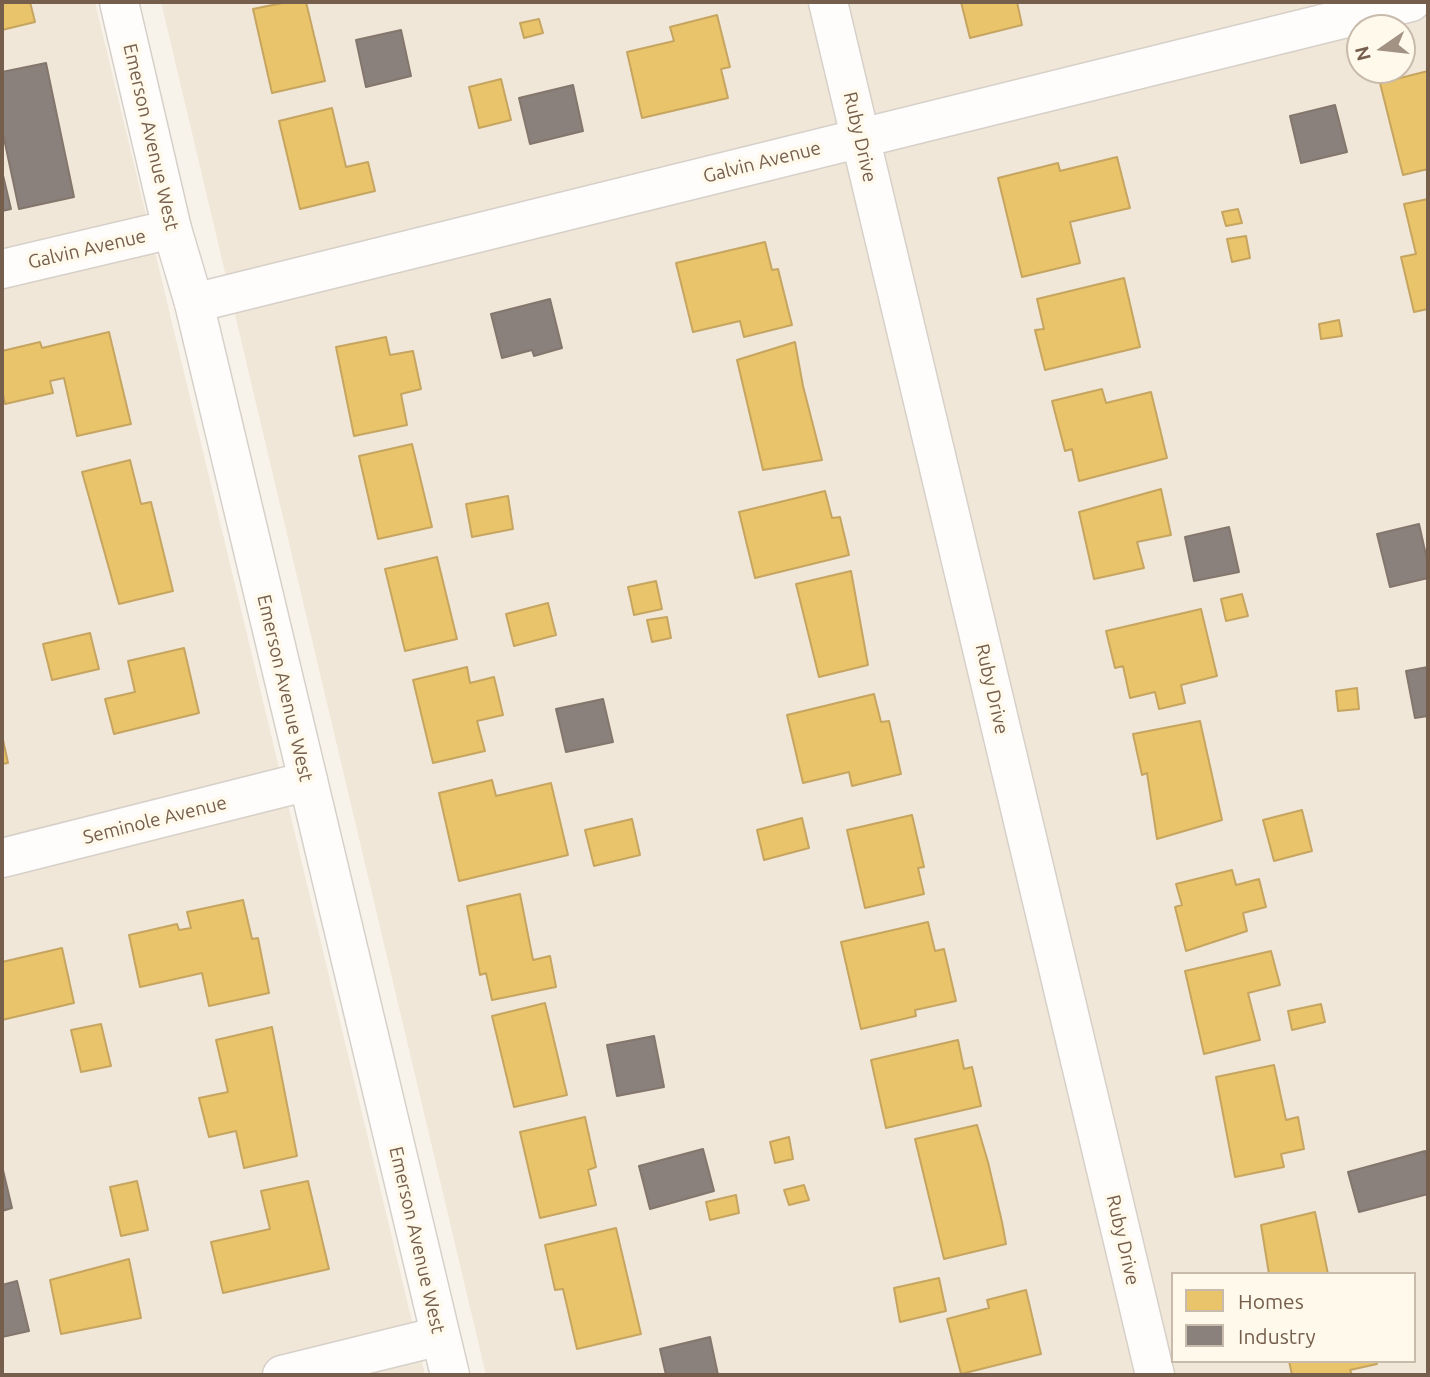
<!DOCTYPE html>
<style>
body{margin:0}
#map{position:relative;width:1430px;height:1377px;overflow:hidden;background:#f7f3eb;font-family:Ubuntu,sans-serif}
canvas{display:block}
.frame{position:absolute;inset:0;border:4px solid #755e4b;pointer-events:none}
.legend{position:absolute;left:1171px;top:1272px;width:245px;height:91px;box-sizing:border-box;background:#fff9ec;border:2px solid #c8bbac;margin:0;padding:9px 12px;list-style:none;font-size:21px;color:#755e4b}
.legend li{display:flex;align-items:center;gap:14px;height:35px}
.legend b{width:35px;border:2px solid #c8bbac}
.north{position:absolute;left:1346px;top:14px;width:70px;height:70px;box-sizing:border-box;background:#fff9ec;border:2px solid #c8bbac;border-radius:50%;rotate:256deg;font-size:19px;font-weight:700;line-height:28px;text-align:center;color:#755e4b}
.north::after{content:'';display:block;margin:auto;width:24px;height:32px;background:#a29283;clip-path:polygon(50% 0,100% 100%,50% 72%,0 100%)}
</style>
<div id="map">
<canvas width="1430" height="1377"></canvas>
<div class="frame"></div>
<ul class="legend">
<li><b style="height:19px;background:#e9c46a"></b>Homes</li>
<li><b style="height:19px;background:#8a817c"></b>Industry</li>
</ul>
<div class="north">N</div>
</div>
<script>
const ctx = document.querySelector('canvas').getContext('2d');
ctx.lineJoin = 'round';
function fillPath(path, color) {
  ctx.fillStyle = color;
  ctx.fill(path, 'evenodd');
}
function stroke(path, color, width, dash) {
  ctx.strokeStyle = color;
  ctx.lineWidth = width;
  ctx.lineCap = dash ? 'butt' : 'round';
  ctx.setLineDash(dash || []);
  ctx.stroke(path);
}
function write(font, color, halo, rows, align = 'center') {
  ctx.font = font + ' Ubuntu,sans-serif';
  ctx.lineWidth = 7;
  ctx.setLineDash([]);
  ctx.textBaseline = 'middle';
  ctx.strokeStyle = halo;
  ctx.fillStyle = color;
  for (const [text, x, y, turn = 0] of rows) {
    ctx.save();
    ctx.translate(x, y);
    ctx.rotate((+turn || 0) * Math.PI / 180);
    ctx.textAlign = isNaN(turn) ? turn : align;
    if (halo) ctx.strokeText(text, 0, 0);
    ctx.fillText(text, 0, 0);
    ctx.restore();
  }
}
const residential = new Path2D(`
 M 2,2 L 95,2 L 425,1375 L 2,1375 Z
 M 161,2 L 1428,2 L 1428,1375 L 486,1375 ZM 1360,28 L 1402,28 L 1402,70 L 1360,70 ZM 1173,1274 L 1414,1274 L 1414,1361 L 1173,1361 Z`);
const homes = new Path2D(`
 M 2,2 L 30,2 L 35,22 L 2,30 Z
 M 287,2 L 306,2 L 325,81 L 272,93 L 253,9 Z
 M 961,2 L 1017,2 L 1022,25 L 970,38 Z
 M 717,15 L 730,67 L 721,69 L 728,98 L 642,118 L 627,52 L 674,41 L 670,27 Z
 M 539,19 L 543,33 L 524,38 L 520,23 Z
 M 1428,71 L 1428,169 L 1403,175 L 1380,83 Z
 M 501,79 L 511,120 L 479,128 L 469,87 Z
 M 332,108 L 346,167 L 368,162 L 375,191 L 300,209 L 279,121 Z
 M 1117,157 L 1130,208 L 1070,222 L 1080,263 L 1022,277 L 998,178 L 1058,163 L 1060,171 Z
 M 1428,199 L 1428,309 L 1414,312 L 1401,257 L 1416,254 L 1404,204 Z
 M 1238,209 L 1242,223 L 1226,226 L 1222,212 Z
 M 1246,236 L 1250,258 L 1232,262 L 1227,239 Z
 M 765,242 L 772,270 L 778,269 L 792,325 L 744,337 L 740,321 L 693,332 L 676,263 Z
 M 1124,278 L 1140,347 L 1045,370 L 1035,330 L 1044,329 L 1037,299 Z
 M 1339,320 L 1342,336 L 1321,339 L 1319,324 Z
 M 109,332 L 131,424 L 77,436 L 64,378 L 50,381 L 53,393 L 5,404 L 2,390 L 2,351 L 40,342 L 42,348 Z
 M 386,337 L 390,355 L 413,351 L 421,389 L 401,394 L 407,425 L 354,436 L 336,347 Z
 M 795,342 L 803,386 L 822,460 L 763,470 L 737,360 Z
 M 1102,389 L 1106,403 L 1151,392 L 1167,458 L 1079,481 L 1072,449 L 1065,451 L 1052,401 Z
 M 412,444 L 432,527 L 378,539 L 359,456 Z
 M 130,460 L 141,504 L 151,502 L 173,591 L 119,604 L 82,472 Z
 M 1161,489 L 1171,535 L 1137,542 L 1144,568 L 1094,579 L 1079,512 Z
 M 825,491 L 832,518 L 840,517 L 849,555 L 755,578 L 739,512 Z
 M 508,496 L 513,529 L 472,537 L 466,504 Z
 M 437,557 L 457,639 L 405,651 L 385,569 Z
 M 851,571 L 868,665 L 819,677 L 796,584 Z
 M 656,581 L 662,609 L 634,615 L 628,587 Z
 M 1242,594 L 1248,616 L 1226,621 L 1221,599 Z
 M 548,603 L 556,635 L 514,646 L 506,614 Z
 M 1201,609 L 1217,676 L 1181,685 L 1185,703 L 1159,709 L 1155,692 L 1130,698 L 1123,666 L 1115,668 L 1106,631 Z
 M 667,617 L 671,638 L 652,642 L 647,620 Z
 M 90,633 L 99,669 L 52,680 L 43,644 Z
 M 184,648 L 199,713 L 114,734 L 105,699 L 135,692 L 128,661 Z
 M 467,667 L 470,683 L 494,677 L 503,715 L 477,721 L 485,751 L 433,763 L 413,680 Z
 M 1357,688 L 1359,709 L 1338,711 L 1336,691 Z
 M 874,694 L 881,722 L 889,721 L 901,774 L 852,786 L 849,772 L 803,783 L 787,715 Z
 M 1200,721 L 1222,820 L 1157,839 L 1147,773 L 1142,775 L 1133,734 Z
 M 2,735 L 8,763 L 2,764 Z
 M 492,780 L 496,796 L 551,783 L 568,855 L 459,881 L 439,793 Z
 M 1302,810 L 1312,851 L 1274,861 L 1263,820 Z
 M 912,815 L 924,867 L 918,868 L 924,894 L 865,908 L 847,830 Z
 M 802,818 L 809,848 L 764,860 L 757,830 Z
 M 632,819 L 640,855 L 594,866 L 585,830 Z
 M 1232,870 L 1236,885 L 1259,879 L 1266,907 L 1243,913 L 1247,931 L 1186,951 L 1175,907 L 1182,905 L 1176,884 Z
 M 520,894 L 533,960 L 550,956 L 556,987 L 492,1000 L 486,973 L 480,975 L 467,906 Z
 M 243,900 L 252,939 L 258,938 L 269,993 L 209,1006 L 202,973 L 140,987 L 129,935 L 177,924 L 179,930 L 191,928 L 187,912 Z
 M 928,922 L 935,951 L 944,949 L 956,1001 L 915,1010 L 916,1016 L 861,1029 L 841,942 Z
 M 62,948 L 74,1003 L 2,1020 L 2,962 Z
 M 1271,951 L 1280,985 L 1248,993 L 1260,1040 L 1204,1054 L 1185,971 Z
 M 545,1003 L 567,1095 L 514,1107 L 492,1016 Z
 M 1321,1004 L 1325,1022 L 1292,1030 L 1288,1011 Z
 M 101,1024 L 111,1066 L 81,1072 L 71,1030 Z
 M 272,1027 L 297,1156 L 244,1168 L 236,1131 L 209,1137 L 199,1098 L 228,1092 L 216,1040 Z
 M 958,1040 L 964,1069 L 972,1067 L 981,1106 L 886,1128 L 871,1060 Z
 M 1274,1065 L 1286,1120 L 1298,1117 L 1304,1149 L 1281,1154 L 1284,1167 L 1235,1177 L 1216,1077 Z
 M 585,1117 L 596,1167 L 588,1170 L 596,1205 L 540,1218 L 520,1132 Z
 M 977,1125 L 988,1162 L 1002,1222 L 1006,1244 L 944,1259 L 915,1139 Z
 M 789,1137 L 793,1159 L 775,1163 L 770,1142 Z
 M 137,1181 L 148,1230 L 121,1236 L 110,1187 Z
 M 308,1181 L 329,1269 L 223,1293 L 211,1242 L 270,1229 L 261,1191 Z
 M 804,1185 L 809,1200 L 789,1205 L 784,1190 Z
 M 736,1195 L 739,1213 L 710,1220 L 706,1202 Z
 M 1315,1212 L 1328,1274 L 1269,1274 L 1261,1225 Z
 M 616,1228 L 641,1334 L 577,1349 L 563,1289 L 555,1290 L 545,1245 Z
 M 129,1259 L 141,1318 L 61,1334 L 50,1280 Z
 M 939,1278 L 946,1311 L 900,1322 L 894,1288 Z
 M 1026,1290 L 1041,1354 L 961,1374 L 947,1319 L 989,1308 L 987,1300 Z
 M 1289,1361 L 1376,1361 L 1377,1364 L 1350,1370 L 1352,1375 L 1292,1375 Z`);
const industry = new Path2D(`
 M 401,30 L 411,76 L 366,87 L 356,40 Z
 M 46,63 L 74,197 L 19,209 L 2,129 L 2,72 Z
 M 573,85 L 583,131 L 530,144 L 519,98 Z
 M 1335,105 L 1347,152 L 1301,163 L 1290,116 Z
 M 2,171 L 11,209 L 2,211 Z
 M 550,299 L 562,348 L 534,356 L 532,350 L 502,358 L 491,314 Z
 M 1419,524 L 1428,564 L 1428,578 L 1390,587 L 1377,534 Z
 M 1229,527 L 1239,572 L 1194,581 L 1185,537 Z
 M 1428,667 L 1428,716 L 1415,718 L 1406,671 Z
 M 603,699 L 613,742 L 566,752 L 556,709 Z
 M 654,1036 L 664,1087 L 617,1096 L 607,1045 Z
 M 703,1149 L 714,1191 L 650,1209 L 639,1166 Z
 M 1425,1151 L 1428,1162 L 1428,1194 L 1359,1212 L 1348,1172 Z
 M 2,1166 L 12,1208 L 2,1211 Z
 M 17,1281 L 29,1331 L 2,1337 L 2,1285 Z
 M 710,1337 L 718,1375 L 666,1375 L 660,1349 Z`);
const street = new Path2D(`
 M 828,2 L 1155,1375
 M 2,269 L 172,229
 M 194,303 L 1411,2
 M 2,858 L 308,781
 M 282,1375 L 440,1336`);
const secondary = new Path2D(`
 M 119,2 L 172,229 L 194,303 L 450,1375`);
const streetNames = [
 ["Emerson Avenue West",151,137,77],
 ["Ruby Drive",860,137,77],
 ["Galvin Avenue",762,162,-14],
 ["Galvin Avenue",87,249,-13],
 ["Emerson Avenue West",285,688,77],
 ["Ruby Drive",992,689,77],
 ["Seminole Avenue",155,820,-14],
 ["Emerson Avenue West",417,1240,77],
 ["Ruby Drive",1123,1240,77]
];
fillPath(residential, '#f0e7d8');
fillPath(homes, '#e9c46a');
stroke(homes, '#c6a561', 2);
fillPath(industry, '#8a817c');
stroke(industry, '#84766d', 2);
stroke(street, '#d6d0c9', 41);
stroke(secondary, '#d6d0c9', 41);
stroke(street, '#fefdfc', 38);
stroke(secondary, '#fefdfc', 38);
write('19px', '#755e4b', '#fff9ec', streetNames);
</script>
